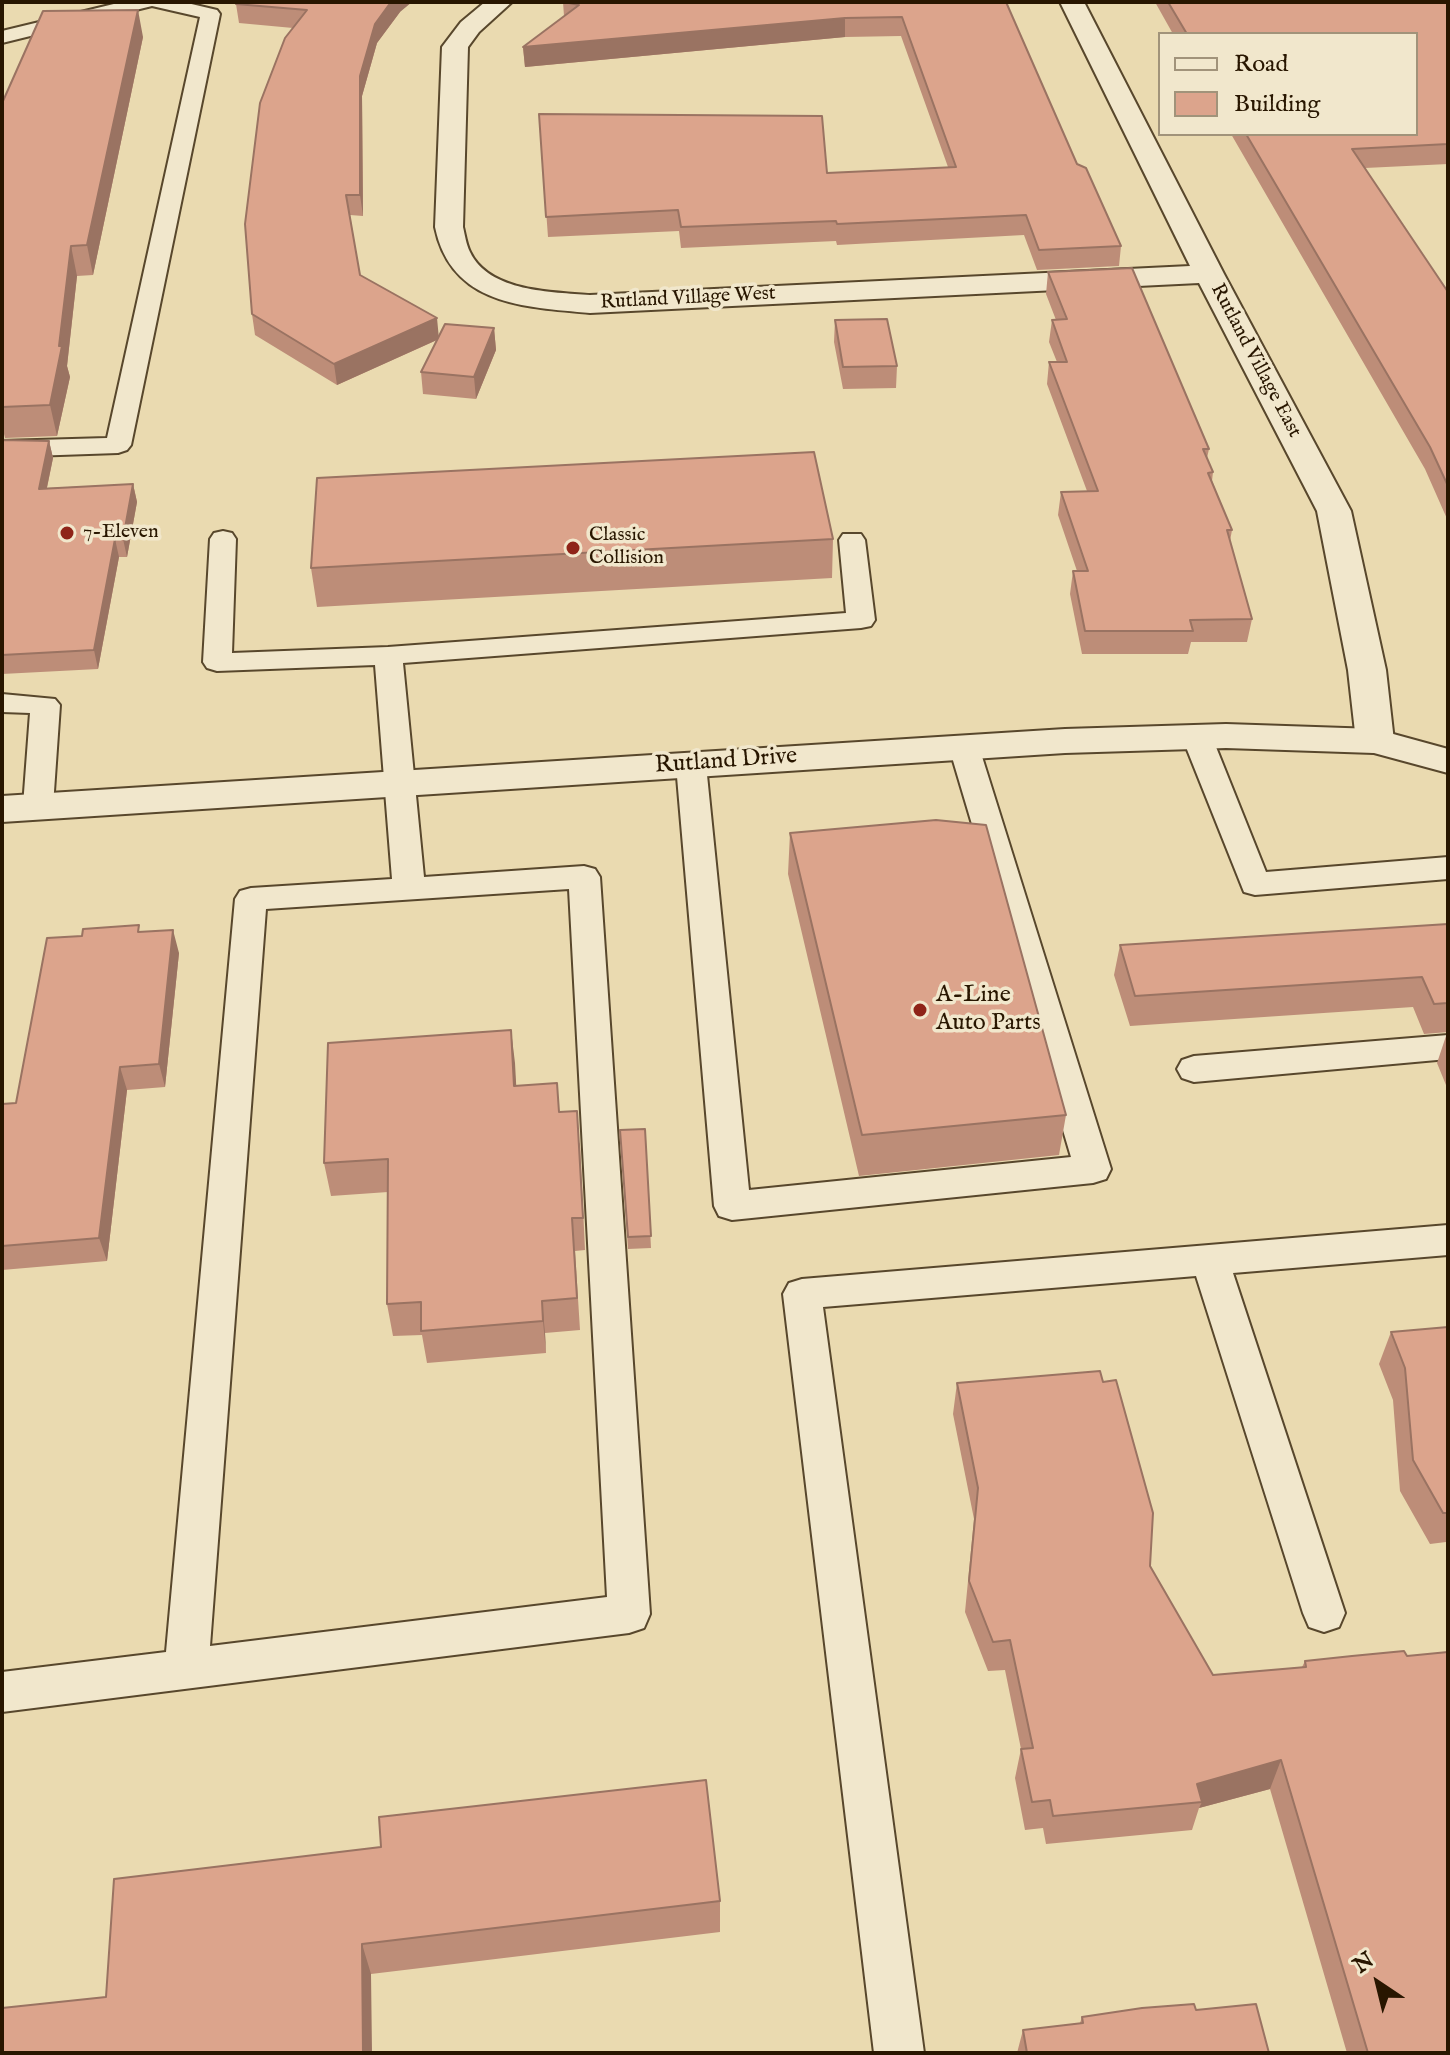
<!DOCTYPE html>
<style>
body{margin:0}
#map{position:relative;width:1450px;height:2055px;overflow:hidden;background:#eadab0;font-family:"IM FELL English",serif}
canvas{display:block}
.frame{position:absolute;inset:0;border:4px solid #281600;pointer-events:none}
.legend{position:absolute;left:1158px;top:32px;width:260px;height:104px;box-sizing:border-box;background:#f1e7cc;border:2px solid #a1937a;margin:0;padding:10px 14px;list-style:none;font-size:24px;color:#281600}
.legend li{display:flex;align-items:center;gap:16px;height:40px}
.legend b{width:40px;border:2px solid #a1937a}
.north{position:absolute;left:1338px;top:1943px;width:80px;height:80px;-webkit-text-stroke:6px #f1e7cc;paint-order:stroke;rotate:325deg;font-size:22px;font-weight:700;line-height:32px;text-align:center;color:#281600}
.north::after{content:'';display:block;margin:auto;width:28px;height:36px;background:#281600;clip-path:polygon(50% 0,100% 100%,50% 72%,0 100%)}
</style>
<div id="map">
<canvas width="1450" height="2055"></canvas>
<div class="frame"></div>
<ul class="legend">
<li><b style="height:10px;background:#f1e7cc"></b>Road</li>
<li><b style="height:22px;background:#dca48c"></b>Building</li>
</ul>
<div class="north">N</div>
</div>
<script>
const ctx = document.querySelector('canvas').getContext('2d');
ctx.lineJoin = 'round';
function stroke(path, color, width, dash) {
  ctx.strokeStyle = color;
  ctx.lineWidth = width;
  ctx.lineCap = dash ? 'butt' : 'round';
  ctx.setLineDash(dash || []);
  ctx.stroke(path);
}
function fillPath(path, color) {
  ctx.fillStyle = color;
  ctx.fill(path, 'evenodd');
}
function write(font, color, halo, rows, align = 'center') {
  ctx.font = font + ' "IM FELL English",serif';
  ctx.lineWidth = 7;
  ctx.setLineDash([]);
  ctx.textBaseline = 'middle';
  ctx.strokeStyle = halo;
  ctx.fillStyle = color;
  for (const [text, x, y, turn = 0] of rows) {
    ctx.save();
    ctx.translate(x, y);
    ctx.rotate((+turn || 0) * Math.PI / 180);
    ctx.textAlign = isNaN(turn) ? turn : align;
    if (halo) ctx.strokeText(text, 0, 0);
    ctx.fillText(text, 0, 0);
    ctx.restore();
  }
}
const service = new Path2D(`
 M 122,2 L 183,2 L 217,10 L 220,14 L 131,445 L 127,450 L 118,453 L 2,457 L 2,441 L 107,438 L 200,17 L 152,6 L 2,43 L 2,31 Z
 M 223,531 L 232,533 L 236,539 L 232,653 L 388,647 L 846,613 L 839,540 L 843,534 L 861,534 L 865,540 L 875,620 L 871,626 L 861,628 L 403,663 L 424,877 L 584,866 L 595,869 L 600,877 L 650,1614 L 644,1628 L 629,1633 L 2,1712 L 2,1672 L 166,1652 L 235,899 L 240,891 L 251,888 L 392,879 L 375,665 L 217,671 L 207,668 L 203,662 L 210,539 L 214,533 ZM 569,889 L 607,1597 L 210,1646 L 266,909 Z
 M 2,694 L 55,699 L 60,705 L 53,806 L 49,813 L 38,816 L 27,813 L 23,806 L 30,713 L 2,712 Z
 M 1197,728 L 1208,730 L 1212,737 L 1266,872 L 1448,857 L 1448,879 L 1255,895 L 1244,892 L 1182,737 L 1186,730 Z
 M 964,738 L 975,740 L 979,747 L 1111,1169 L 1106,1179 L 1093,1183 L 732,1220 L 719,1216 L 714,1206 L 676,765 L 680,758 L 691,755 L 702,758 L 706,765 L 749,1190 L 1071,1157 L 949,747 L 953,740 Z
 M 1448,1035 L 1448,1059 L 1194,1082 L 1182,1078 L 1177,1069 L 1182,1060 L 1194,1056 Z
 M 1448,1225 L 1448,1255 L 1233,1273 L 1345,1613 L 1339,1627 L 1324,1632 L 1309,1627 L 1303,1613 L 1196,1276 L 823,1307 L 924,2053 L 874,2053 L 783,1294 L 789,1283 L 802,1279 Z`);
const minor = new Path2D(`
 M 485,2 L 512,2 L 479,32 L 468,47 L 463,227 C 465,235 466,244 470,252 C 489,292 552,292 590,295 L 1190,266 L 1060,2 L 1084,2 L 1224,274 L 1351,511 L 1386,670 L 1394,741 L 1389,750 L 1375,753 L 1361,750 L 1356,741 L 1348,670 L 1317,511 L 1199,283 L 590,313 C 523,307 451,305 435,227 L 442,47 L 461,22 Z`);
const tertiary = new Path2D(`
 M 1226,724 L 1375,729 L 1448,749 L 1448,773 L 1374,753 L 1226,748 L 1065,753 L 2,822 L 2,796 L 1065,729 Z`);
const wall = new Path2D(`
 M 563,2 L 1006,2 L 1077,164 L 1121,246 L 1119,266 L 1037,270 L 1024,235 L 837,245 L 836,241 L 681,248 L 679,231 L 548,237 L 539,114 L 827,173 L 948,167 L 901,36 L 845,37 L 525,67 L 523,47 L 564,16 Z
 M 1155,2 L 1448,2 L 1448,164 L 1365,168 L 1448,292 L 1448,521 L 1425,469 L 1231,134 L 1416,134 L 1416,34 L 1173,34 Z
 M 236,4 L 400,12 L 377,43 L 362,96 L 363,216 L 350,215 L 360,275 L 439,336 L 494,328 L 496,350 L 476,399 L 423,394 L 421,372 L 437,340 L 337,385 L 255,335 L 252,314 L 293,28 L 239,23 Z
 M 143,37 L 93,275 L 77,276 L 67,366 L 70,377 L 57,436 L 5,438 L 4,434 L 2,434 L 2,104 Z
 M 1048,272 L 1209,449 L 1207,458 L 1213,472 L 1212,481 L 1232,530 L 1230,541 L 1252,619 L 1247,642 L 1191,642 L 1188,654 L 1082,654 L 1070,594 L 1073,571 L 1077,571 L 1058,515 L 1061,492 L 1087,491 L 1047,384 L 1049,362 L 1057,362 L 1049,342 L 1052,320 L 1056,320 L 1046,294 Z
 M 835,320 L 897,366 L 896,388 L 843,389 L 834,342 Z
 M 2,440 L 49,441 L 53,458 L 47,488 L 133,484 L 137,502 L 127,557 L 119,557 L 98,669 L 2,674 Z
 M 833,539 L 832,578 L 317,607 L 311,568 Z
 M 790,833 L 1066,1115 L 1059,1155 L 859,1176 L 788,874 Z
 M 1448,924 L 1448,1032 L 1424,1034 L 1413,1007 L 1130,1026 L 1114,975 L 1120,945 Z
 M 140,932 L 179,953 L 165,1087 L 127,1090 L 107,1261 L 2,1270 L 2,1104 L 16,1103 Z
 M 511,1030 L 516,1086 L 560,1112 L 580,1144 L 585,1250 L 575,1251 L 580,1330 L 545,1333 L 546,1353 L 427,1363 L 422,1335 L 393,1336 L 387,1304 L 388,1192 L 331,1196 L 324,1163 Z
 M 1447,1033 L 1448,1033 L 1448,1090 L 1437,1063 Z
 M 645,1129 L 651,1248 L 628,1249 L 620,1130 Z
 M 1448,1327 L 1448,1548 L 1446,1542 L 1430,1544 L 1400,1491 L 1393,1400 L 1379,1364 L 1391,1332 Z
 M 957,1383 L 1150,1566 L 1213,1675 L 1302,1667 L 1305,1661 L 1448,2053 L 1347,2053 L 1270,1789 L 1199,1808 L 1192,1830 L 1046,1844 L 1043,1828 L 1025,1830 L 1015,1778 L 1021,1749 L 1005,1670 L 988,1671 L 965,1612 L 974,1519 L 953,1414 Z
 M 114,1879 L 720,1901 L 720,1932 L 371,1974 L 106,1997 Z
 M 1196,2010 L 1269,2053 L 1017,2053 L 1023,2030 L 1080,2023 L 1082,2017 Z`);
const shadedWall = new Path2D(`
 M 391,2 L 412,2 L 400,12 L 377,43 L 362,96 L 363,216 L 360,195 L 360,76 L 375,24 Z
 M 138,10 L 143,37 L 93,275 L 87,245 Z
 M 845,18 L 845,37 L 525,67 L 523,47 Z
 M 71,246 L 77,276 L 67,366 L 70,377 L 57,436 L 50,405 Z
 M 437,318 L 439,339 L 337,385 L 334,364 Z
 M 494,328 L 496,350 L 476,399 L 474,377 Z
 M 49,441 L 53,458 L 43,506 L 39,489 Z
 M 133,484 L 137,502 L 127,557 L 123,539 Z
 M 115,539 L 119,557 L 98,669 L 94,650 Z
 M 173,930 L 179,953 L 165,1087 L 159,1064 Z
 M 511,1030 L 515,1063 L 518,1119 L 514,1086 Z
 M 120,1067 L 127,1090 L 107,1261 L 99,1238 Z
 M 542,1301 L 545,1333 L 546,1353 L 543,1321 Z
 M 1281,1760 L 1270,1789 L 1199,1808 L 1202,1802 L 1197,1784 Z
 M 362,1944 L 371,1974 L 372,2053 L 363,2053 Z`);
const building = new Path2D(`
 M 241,2 L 391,2 L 375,24 L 360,76 L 360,195 L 346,195 L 360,275 L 437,318 L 334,364 L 252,314 L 245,224 L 260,103 L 285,38 L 307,10 L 236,4 Z
 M 564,2 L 1006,2 L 1077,164 L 1086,168 L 1121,246 L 1039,250 L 1026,215 L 837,224 L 836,221 L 681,227 L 678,210 L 546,217 L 539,114 L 822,116 L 827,173 L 956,167 L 902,17 L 845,18 L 523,47 L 579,5 Z
 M 1168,2 L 1448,2 L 1448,144 L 1352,149 L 1448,292 L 1448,486 L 1430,447 L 1246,134 L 1416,134 L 1416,34 L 1187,34 Z
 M 138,10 L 87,245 L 71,246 L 59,346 L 62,346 L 50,405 L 2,407 L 3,101 L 43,11 Z
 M 1132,268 L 1209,449 L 1203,449 L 1213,472 L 1208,473 L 1232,530 L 1227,530 L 1252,619 L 1190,620 L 1193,631 L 1085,631 L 1073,571 L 1088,571 L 1061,492 L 1098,491 L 1049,362 L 1067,362 L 1052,320 L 1067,319 L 1048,272 Z
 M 887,319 L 897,366 L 843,367 L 835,320 Z
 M 445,324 L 494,328 L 474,377 L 421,372 Z
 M 2,440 L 49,441 L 39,489 L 133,484 L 123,539 L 115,539 L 94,650 L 2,655 Z
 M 814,452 L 833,539 L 311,568 L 317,478 Z
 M 936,820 L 986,825 L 1066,1115 L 862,1135 L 790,833 Z
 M 1448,924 L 1448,1003 L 1434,1004 L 1422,977 L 1135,996 L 1120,945 Z
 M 139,925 L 138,932 L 173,930 L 159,1064 L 120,1067 L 99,1238 L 2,1246 L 2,1104 L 16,1103 L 47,938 L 82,936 L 83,929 Z
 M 511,1030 L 514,1086 L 557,1083 L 559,1112 L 577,1111 L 583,1218 L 572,1218 L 577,1298 L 542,1301 L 543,1321 L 421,1331 L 421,1302 L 387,1304 L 388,1159 L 324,1163 L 328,1043 Z
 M 645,1129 L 651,1236 L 628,1237 L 620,1130 Z
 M 1448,1327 L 1448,1513 L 1443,1513 L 1413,1460 L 1405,1368 L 1391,1332 Z
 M 1100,1371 L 1103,1382 L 1116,1380 L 1153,1513 L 1150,1566 L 1213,1675 L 1306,1667 L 1305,1661 L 1352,1656 L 1404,1651 L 1407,1656 L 1448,1652 L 1448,2053 L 1368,2053 L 1281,1760 L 1197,1784 L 1202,1802 L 1053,1816 L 1050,1800 L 1032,1802 L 1021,1749 L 1033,1748 L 1010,1640 L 993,1642 L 969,1581 L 978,1488 L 957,1383 Z
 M 706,1780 L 720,1901 L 362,1944 L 363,2053 L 2,2053 L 2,2008 L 106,1997 L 114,1879 L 381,1847 L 379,1817 Z
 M 1194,2004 L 1196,2010 L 1256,2004 L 1269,2053 L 1027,2053 L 1023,2030 L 1083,2023 L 1082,2017 L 1142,2008 Z`);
const markers = [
 [67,533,8,"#8f2418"],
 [573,548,8,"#8f2418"],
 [920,1010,8,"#8f2418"]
];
const farStreetnames = [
 ["Rutland Village West",688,299,-3],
 ["Rutland Village East",1255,361,62]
];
const farPoinames = [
 ["7-Eleven",83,533],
 ["Classic",589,536],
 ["Collision",589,559]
];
const streetNames = [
 ["Rutland Drive",726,762,-4]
];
const poiNames = [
 ["A-Line",936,996],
 ["Auto Parts",936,1024]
];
stroke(service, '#58472c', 4);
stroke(minor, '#58472c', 4);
stroke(tertiary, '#58472c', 4);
fillPath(service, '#f1e7cc');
fillPath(minor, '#f1e7cc');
fillPath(tertiary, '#f1e7cc');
fillPath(wall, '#bd8d78');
fillPath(shadedWall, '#9a7362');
fillPath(building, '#dca48c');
stroke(building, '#9a7362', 2);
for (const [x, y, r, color] of markers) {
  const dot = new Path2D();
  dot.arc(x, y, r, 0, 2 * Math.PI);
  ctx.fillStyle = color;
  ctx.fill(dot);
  stroke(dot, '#f1e7cc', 3);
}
write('20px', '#281600', '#f1e7cc', farStreetnames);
write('20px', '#281600', '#f1e7cc', farPoinames, 'left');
write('24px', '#281600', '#f1e7cc', streetNames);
write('24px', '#281600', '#f1e7cc', poiNames, 'left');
</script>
